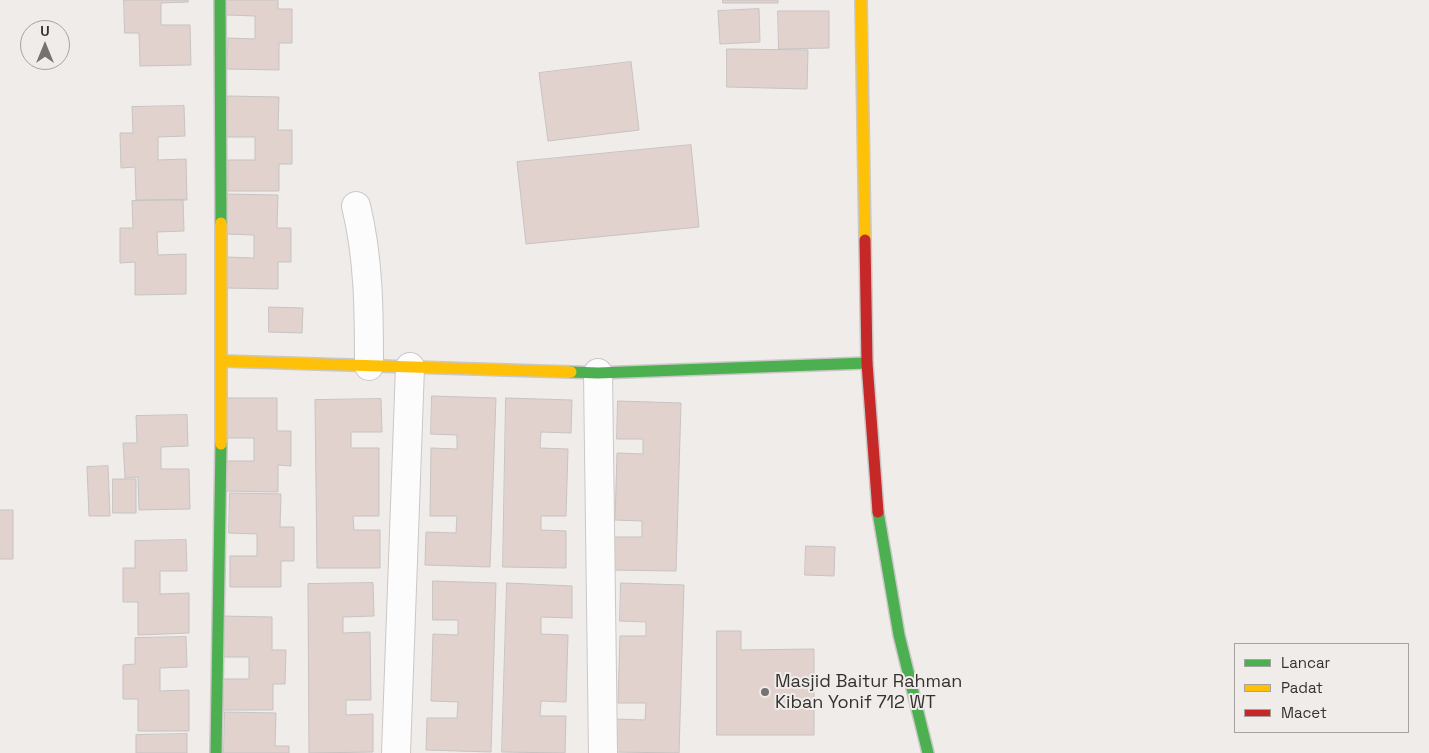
<!DOCTYPE html>
<style>
body{margin:0}
#map{position:relative;width:1429px;height:753px;overflow:hidden;background:#efecea;font-family:"Space Grotesk",sans-serif}
canvas{display:block}
.legend{position:absolute;left:1234px;top:643px;width:175px;height:90px;box-sizing:border-box;background:#f0ece9;border:1px solid #a5a29f;margin:0;padding:6px 9px;list-style:none;font-size:15px;color:#343231}
.legend li{display:flex;align-items:center;gap:10px;height:25px}
.legend b{width:25px;border:1px solid #a5a29f}
.north{position:absolute;left:20px;top:20px;width:50px;height:50px;box-sizing:border-box;background:#f0ece9;border:1px solid #a5a29f;border-radius:50%;rotate:0deg;font-size:14px;font-weight:700;line-height:20px;text-align:center;color:#343231}
.north::after{content:'';display:block;margin:auto;width:18px;height:22px;background:#757372;clip-path:polygon(50% 0,100% 100%,50% 72%,0 100%)}
</style>
<div id="map">
<canvas width="1429" height="753"></canvas>
<ul class="legend">
<li><b style="height:6px;background:#4caf50"></b>Lancar</li>
<li><b style="height:6px;background:#ffc107"></b>Padat</li>
<li><b style="height:6px;background:#c62828"></b>Macet</li>
</ul>
<div class="north">U</div>
</div>
<script>
const ctx = document.querySelector('canvas').getContext('2d');
ctx.lineJoin = 'round';
function fillPath(path, color) {
  ctx.fillStyle = color;
  ctx.fill(path, 'evenodd');
}
function stroke(path, color, width, dash) {
  ctx.strokeStyle = color;
  ctx.lineWidth = width;
  ctx.lineCap = dash ? 'butt' : 'round';
  ctx.setLineDash(dash || []);
  ctx.stroke(path);
}
function write(font, color, halo, rows, align = 'center') {
  ctx.font = font + ' "Space Grotesk",sans-serif';
  ctx.lineWidth = 4;
  ctx.setLineDash([]);
  ctx.textBaseline = 'middle';
  ctx.strokeStyle = halo;
  ctx.fillStyle = color;
  for (const [text, x, y, turn = 0] of rows) {
    ctx.save();
    ctx.translate(x, y);
    ctx.rotate((+turn || 0) * Math.PI / 180);
    ctx.textAlign = isNaN(turn) ? turn : align;
    if (halo) ctx.strokeText(text, 0, 0);
    ctx.fillText(text, 0, 0);
    ctx.restore();
  }
}
const building = new Path2D(`
 M 124,0 L 188,0 L 188,2 L 161,3 L 161,25 L 190,25 L 191,65 L 140,66 L 139,33 L 125,33 Z
 M 227,0 L 278,0 L 278,9 L 292,9 L 292,43 L 279,43 L 279,70 L 227,69 L 228,38 L 255,39 L 255,16 L 227,15 Z
 M 723,0 L 778,0 L 778,3 L 723,3 Z
 M 759,9 L 760,42 L 720,44 L 718,11 Z
 M 778,11 L 829,11 L 829,48 L 779,49 Z
 M 727,49 L 808,50 L 807,89 L 727,87 Z
 M 631,62 L 639,130 L 548,141 L 539,73 Z
 M 228,96 L 279,97 L 278,130 L 292,130 L 292,164 L 279,164 L 279,191 L 228,191 L 228,160 L 255,160 L 255,137 L 227,137 Z
 M 184,106 L 185,136 L 158,137 L 158,160 L 186,159 L 187,200 L 136,200 L 135,167 L 121,168 L 120,133 L 133,133 L 132,107 Z
 M 691,145 L 699,227 L 526,244 L 517,162 Z
 M 227,194 L 278,195 L 277,228 L 291,228 L 291,262 L 278,262 L 278,289 L 227,288 L 227,257 L 254,258 L 254,235 L 226,234 Z
 M 183,200 L 184,231 L 157,232 L 158,255 L 186,254 L 186,294 L 135,295 L 135,262 L 120,263 L 120,228 L 133,228 L 132,201 Z
 M 269,307 L 303,308 L 302,333 L 269,332 Z
 M 432,396 L 496,398 L 490,567 L 425,565 L 426,532 L 456,533 L 457,516 L 430,516 L 431,448 L 457,449 L 457,435 L 431,434 Z
 M 226,398 L 277,398 L 277,431 L 291,431 L 291,466 L 278,465 L 278,492 L 226,491 L 227,461 L 254,461 L 254,438 L 225,438 Z
 M 506,398 L 572,400 L 571,433 L 541,432 L 540,448 L 568,449 L 566,516 L 541,516 L 541,530 L 566,531 L 566,568 L 503,567 Z
 M 381,399 L 382,432 L 351,432 L 351,448 L 379,448 L 379,516 L 353,516 L 354,530 L 380,530 L 380,568 L 317,568 L 315,400 Z
 M 618,401 L 681,403 L 676,571 L 610,570 L 612,537 L 642,537 L 642,521 L 615,520 L 617,453 L 643,454 L 643,439 L 617,439 Z
 M 187,415 L 188,446 L 161,447 L 161,469 L 189,469 L 190,509 L 139,510 L 138,477 L 125,478 L 123,443 L 137,443 L 136,416 Z
 M 108,466 L 110,516 L 89,516 L 87,467 Z
 M 113,479 L 136,479 L 136,513 L 113,513 Z
 M 230,493 L 281,494 L 280,527 L 294,527 L 294,561 L 281,561 L 281,587 L 230,587 L 230,556 L 257,556 L 257,534 L 229,533 Z
 M 0,510 L 13,510 L 13,559 L 0,559 Z
 M 186,540 L 187,571 L 160,571 L 160,594 L 189,593 L 189,633 L 138,635 L 138,602 L 123,602 L 123,568 L 135,568 L 135,541 Z
 M 806,546 L 835,547 L 834,576 L 805,575 Z
 M 433,581 L 496,583 L 491,752 L 426,750 L 427,718 L 457,718 L 458,702 L 431,701 L 433,634 L 458,635 L 458,620 L 433,620 Z
 M 373,583 L 374,616 L 343,617 L 343,633 L 370,632 L 371,700 L 346,700 L 346,715 L 373,714 L 373,752 L 309,753 L 308,584 Z
 M 507,583 L 572,586 L 572,618 L 541,617 L 541,634 L 568,635 L 566,702 L 541,701 L 540,716 L 566,716 L 565,753 L 502,752 Z
 M 621,583 L 684,585 L 679,753 L 614,752 L 615,719 L 645,720 L 646,703 L 618,703 L 620,636 L 646,636 L 646,622 L 620,621 Z
 M 221,616 L 272,617 L 272,650 L 286,650 L 285,684 L 273,684 L 273,710 L 221,710 L 222,679 L 249,679 L 249,657 L 221,657 Z
 M 717,631 L 741,631 L 741,650 L 814,649 L 814,735 L 717,735 Z
 M 186,637 L 187,667 L 160,668 L 160,691 L 189,690 L 189,731 L 138,731 L 138,699 L 123,699 L 123,665 L 135,664 L 135,638 Z
 M 225,712 L 276,713 L 275,746 L 289,746 L 289,753 L 224,753 Z
 M 187,734 L 187,753 L 136,753 L 136,735 Z`);
const street = new Path2D(`
 M 356,206 C 369,259 369,312 369,366
 M 598,373 L 603,753
 M 396,753 L 410,367`);
const fast = new Path2D(`
 M 220,0 L 221,223
 M 571,372 L 598,373 L 867,363
 M 878,512 L 899,635 L 928,753
 M 216,753 L 221,444`);
const slow = new Path2D(`
 M 861,0 L 865,240
 M 222,361 L 571,372
 M 221,444 L 221,223`);
const jam = new Path2D(`
 M 865,240 L 867,363 L 878,512`);
const markers = [
 [765,692,5,"#757372"]
];
const poiNames = [
 ["Masjid Baitur Rahman",775,682],
 ["Kiban Yonif 712 WT",775,703]
];
fillPath(building, '#e2d2ce');
stroke(building, '#c6c3c2', 1);
stroke(street, '#cac7c6', 30);
stroke(fast, '#cac7c6', 14);
stroke(slow, '#cac7c6', 14);
stroke(jam, '#cac7c6', 14);
stroke(street, '#fdfcfc', 28);
stroke(fast, '#4caf50', 11);
stroke(slow, '#ffc107', 11);
stroke(jam, '#c62828', 11);
for (const [x, y, r, color] of markers) {
  const dot = new Path2D();
  dot.arc(x, y, r, 0, 2 * Math.PI);
  ctx.fillStyle = color;
  ctx.fill(dot);
  stroke(dot, '#f0ece9', 2);
}
write('18px', '#343231', '#f0ece9', poiNames, 'left');
</script>
